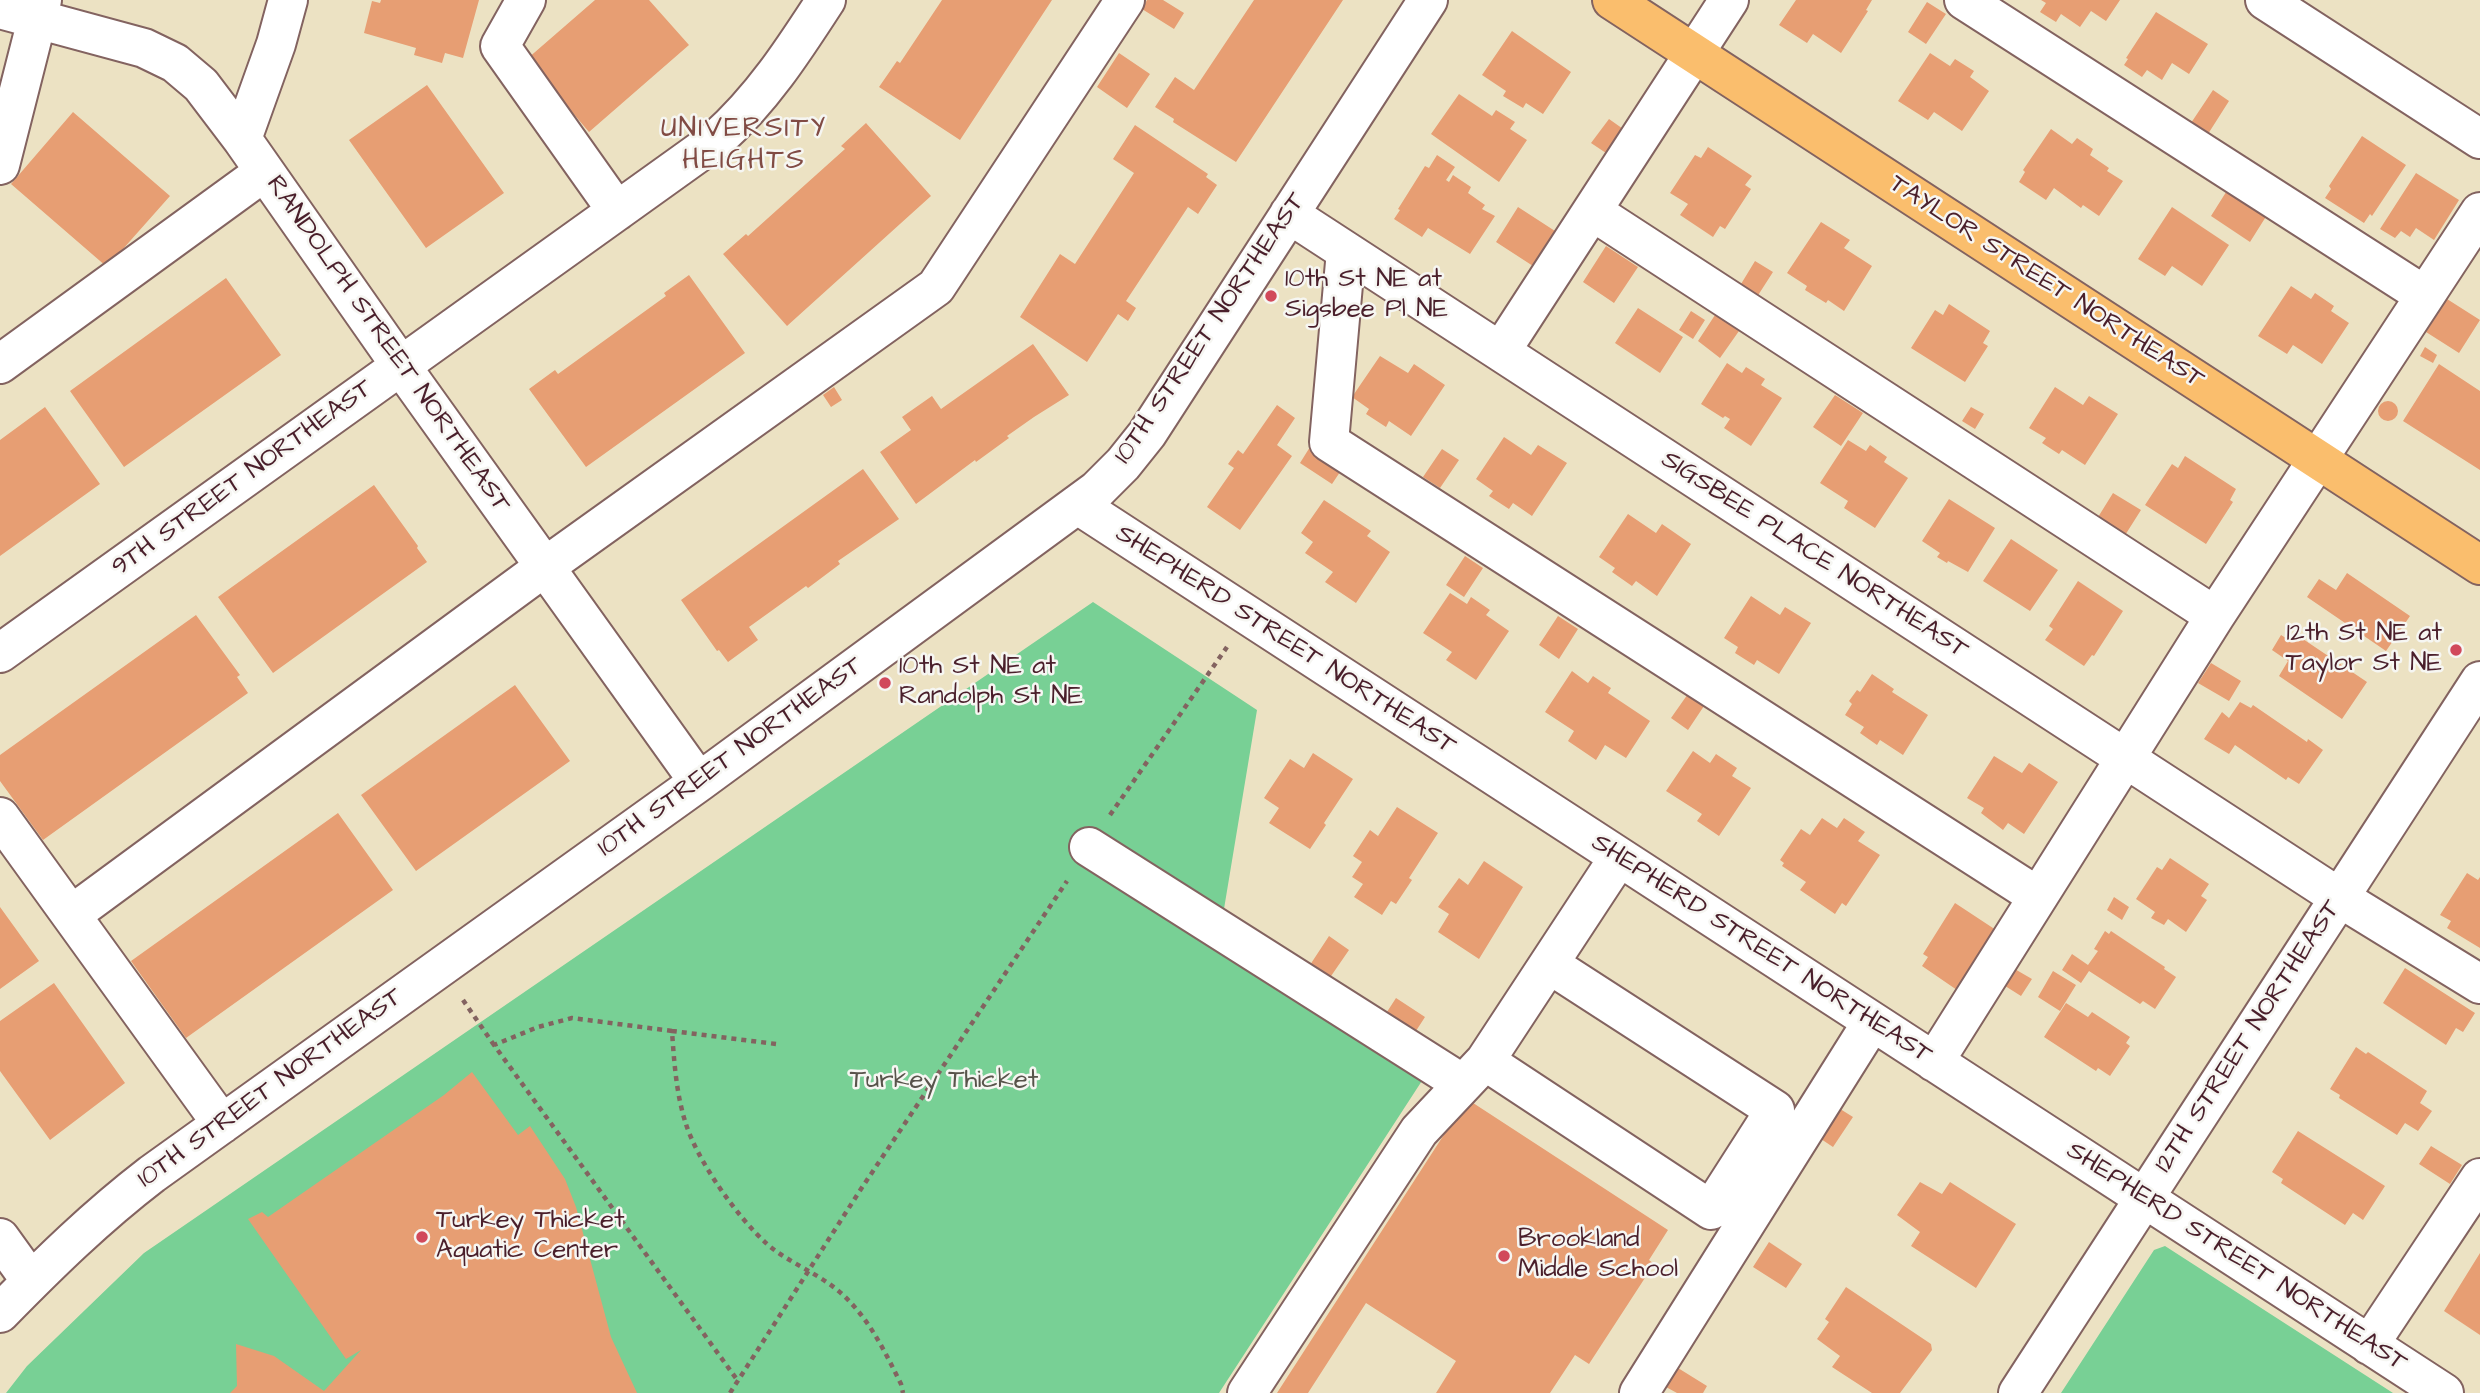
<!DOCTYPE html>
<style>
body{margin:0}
canvas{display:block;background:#ece2c3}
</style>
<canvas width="2480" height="1393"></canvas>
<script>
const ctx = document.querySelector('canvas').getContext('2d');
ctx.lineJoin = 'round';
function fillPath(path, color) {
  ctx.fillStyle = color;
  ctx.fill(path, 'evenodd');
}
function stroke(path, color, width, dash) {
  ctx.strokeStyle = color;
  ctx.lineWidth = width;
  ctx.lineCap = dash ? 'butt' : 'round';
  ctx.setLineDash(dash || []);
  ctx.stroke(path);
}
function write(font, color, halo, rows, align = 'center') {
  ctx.font = font + ' "Architects Daughter",sans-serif';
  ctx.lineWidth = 5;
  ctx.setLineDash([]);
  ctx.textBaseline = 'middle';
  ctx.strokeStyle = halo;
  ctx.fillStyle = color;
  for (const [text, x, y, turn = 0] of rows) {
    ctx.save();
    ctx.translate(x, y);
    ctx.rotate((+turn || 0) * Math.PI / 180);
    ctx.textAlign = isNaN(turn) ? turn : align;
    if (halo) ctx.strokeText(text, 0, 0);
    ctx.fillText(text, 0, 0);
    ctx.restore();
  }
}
const green = new Path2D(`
 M 1093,602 L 1257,710 L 1219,939 L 1429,1070 L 1219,1393 L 6,1393 L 27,1366 L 144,1253 Z
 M 2165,1246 L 2393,1393 L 2061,1393 L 2154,1250 Z`);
const building = new Path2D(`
 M 381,0 L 479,0 L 463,58 L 445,53 L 442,63 L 414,55 L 416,48 L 364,33 L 372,1 L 380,3 Z
 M 595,0 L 649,0 L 689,45 L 589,132 L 527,59 Z
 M 942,0 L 1052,0 L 960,140 L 879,87 L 897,61 L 900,63 Z
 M 1147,0 L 1163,0 L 1184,13 L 1174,29 L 1142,9 Z
 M 1254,0 L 1343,0 L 1236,162 L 1173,122 L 1174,119 L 1155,107 L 1175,77 L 1194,90 Z
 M 1796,0 L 1872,0 L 1866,10 L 1868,11 L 1841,53 L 1813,34 L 1807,43 L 1779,25 Z
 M 2041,0 L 2120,0 L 2106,21 L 2091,11 L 2080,27 L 2061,14 L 2056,22 L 2040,12 L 2046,3 Z
 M 1927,2 L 1946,14 L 1926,44 L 1908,32 Z
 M 2156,12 L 2208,44 L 2189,74 L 2172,63 L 2162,80 L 2147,70 L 2142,77 L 2124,65 L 2128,59 L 2126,58 Z
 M 1512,31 L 1571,72 L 1543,114 L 1526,103 L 1523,108 L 1503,96 L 1506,91 L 1482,75 Z
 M 1119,53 L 1150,74 L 1127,108 L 1097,87 Z
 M 1930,53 L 1950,66 L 1955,59 L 1974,71 L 1970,77 L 1989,91 L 1962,131 L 1934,112 L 1928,120 L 1898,101 Z
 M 427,85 L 504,193 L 426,248 L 349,140 Z
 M 2213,90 L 2229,101 L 2208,134 L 2191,123 Z
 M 1459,94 L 1492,116 L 1496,110 L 1515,122 L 1510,129 L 1527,140 L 1499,182 L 1431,134 Z
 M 73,112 L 170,196 L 107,267 L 11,184 Z
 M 1609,119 L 1626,131 L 1609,155 L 1591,143 Z
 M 866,123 L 931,196 L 787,326 L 723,254 L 746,234 L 748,236 L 845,149 L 841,146 Z
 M 1135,125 L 1208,174 L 1206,177 L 1217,185 L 1198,214 L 1188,207 L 1126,301 L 1136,308 L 1128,321 L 1118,314 L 1087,362 L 1020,317 L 1060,254 L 1075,264 L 1134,173 L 1113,159 Z
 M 2051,129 L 2072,144 L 2077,138 L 2093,149 L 2090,155 L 2109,168 L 2107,171 L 2123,181 L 2099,216 L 2083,205 L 2081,208 L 2054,188 L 2046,200 L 2019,182 L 2025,172 L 2023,170 Z
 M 2362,136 L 2406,165 L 2372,216 L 2370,214 L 2364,223 L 2325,198 L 2331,189 L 2329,186 Z
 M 1708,147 L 1752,176 L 1745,185 L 1751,189 L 1725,229 L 1720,226 L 1713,237 L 1680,215 L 1688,204 L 1670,193 L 1695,155 L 1701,158 Z
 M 1437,155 L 1455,167 L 1446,180 L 1449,182 L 1453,175 L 1471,187 L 1468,193 L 1485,205 L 1482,209 L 1495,216 L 1470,254 L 1428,228 L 1422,237 L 1394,219 L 1400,210 L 1398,209 L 1425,166 L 1429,168 Z
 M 2416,173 L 2459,200 L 2434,240 L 2416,228 L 2410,237 L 2401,231 L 2395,238 L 2380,229 Z
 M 2228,189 L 2267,215 L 2250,242 L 2211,216 Z
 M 1518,207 L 1555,231 L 1533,266 L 1496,242 Z
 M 2172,207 L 2229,245 L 2202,286 L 2172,266 L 2165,276 L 2138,259 Z
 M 1821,222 L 1850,240 L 1844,248 L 1872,266 L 1844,311 L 1828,300 L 1826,303 L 1805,290 L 1807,286 L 1787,273 Z
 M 1606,246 L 1638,267 L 1614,303 L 1583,282 Z
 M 1755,261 L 1773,272 L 1755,300 L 1738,289 Z
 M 689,275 L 745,353 L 586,467 L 529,389 L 555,370 L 558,374 L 666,296 L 664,293 Z
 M 226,278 L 281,355 L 124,467 L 70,391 Z
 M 2291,286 L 2311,299 L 2315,293 L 2334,306 L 2331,311 L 2349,323 L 2322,364 L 2293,345 L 2287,354 L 2258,336 Z
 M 2447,299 L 2480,320 L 2459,353 L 2426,332 Z
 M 1949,304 L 1990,331 L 1983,343 L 1988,346 L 1965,382 L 1911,348 L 1935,310 L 1943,315 Z
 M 1638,308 L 1683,337 L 1660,373 L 1615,343 Z
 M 1691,311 L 1705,320 L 1693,339 L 1679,330 Z
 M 1715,315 L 1739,331 L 1720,358 L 1698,341 Z
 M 1033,344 L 1069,395 L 1034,417 L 1007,436 L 1009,438 L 976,462 L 975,460 L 916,504 L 880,452 L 911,430 L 902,417 L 932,396 L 941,409 Z
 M 2425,347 L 2437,355 L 2433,363 L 2420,356 Z
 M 1380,356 L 1408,373 L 1414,364 L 1445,385 L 1411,436 L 1389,421 L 1386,427 L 1366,414 L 1369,409 L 1352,397 Z
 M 1727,363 L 1742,373 L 1746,367 L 1765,379 L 1761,385 L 1782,398 L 1751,446 L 1724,428 L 1730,419 L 1725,416 L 1723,418 L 1701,404 Z
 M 2439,364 L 2480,391 L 2480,470 L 2403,421 Z
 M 834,387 L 842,400 L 831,407 L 823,395 Z
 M 2055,387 L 2083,405 L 2089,396 L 2118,414 L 2085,465 L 2062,450 L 2059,454 L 2042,443 L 2046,438 L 2029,428 Z
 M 1835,395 L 1863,413 L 1841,446 L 1813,427 Z
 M2378 411a10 10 0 1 1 20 0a10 10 0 1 1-20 0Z
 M 1277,405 L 1295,418 L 1277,445 L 1292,456 L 1240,530 L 1207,507 L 1234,468 L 1228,464 L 1238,450 L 1243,454 Z
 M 45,407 L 100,484 L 0,556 L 0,440 Z
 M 1971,407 L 1984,414 L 1975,429 L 1962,421 Z
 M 1504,437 L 1531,455 L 1538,445 L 1567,463 L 1532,516 L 1513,503 L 1509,509 L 1489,496 L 1493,491 L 1476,479 Z
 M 1848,440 L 1866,451 L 1870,445 L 1887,457 L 1884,462 L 1908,478 L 1875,528 L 1844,508 L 1848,501 L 1820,483 Z
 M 1310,447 L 1342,469 L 1332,484 L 1300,463 Z
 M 1442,449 L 1459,460 L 1440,488 L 1423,477 Z
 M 2185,456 L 2236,489 L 2230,500 L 2233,502 L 2206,544 L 2145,505 L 2172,464 L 2178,468 Z
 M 863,469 L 899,519 L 838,561 L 840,564 L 808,588 L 806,586 L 749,627 L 758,640 L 728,662 L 719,650 L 717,651 L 681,600 Z
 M 374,485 L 418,546 L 417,548 L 427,562 L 273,673 L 218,597 Z
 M 2113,493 L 2141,510 L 2122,540 L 2095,522 Z
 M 1949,499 L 1995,528 L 1968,572 L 1948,561 L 1947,563 L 1937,557 L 1940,553 L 1922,541 Z
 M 1324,500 L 1371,531 L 1367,536 L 1390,552 L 1356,603 L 1325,582 L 1333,572 L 1305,553 L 1313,542 L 1301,533 Z
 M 1628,514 L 1656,533 L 1662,524 L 1691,544 L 1657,596 L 1636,581 L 1632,586 L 1612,572 L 1615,568 L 1599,557 Z
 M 2011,539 L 2058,570 L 2030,611 L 1983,581 Z
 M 1465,556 L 1483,568 L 1464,597 L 1446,585 Z
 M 2347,573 L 2410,616 L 2386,651 L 2307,597 L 2319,579 L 2336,590 Z
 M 2078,581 L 2123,611 L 2094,656 L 2092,655 L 2084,666 L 2045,640 L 2053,629 L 2049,626 Z
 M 1450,593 L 1467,604 L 1471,597 L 1490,610 L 1486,615 L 1509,631 L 1476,680 L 1446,660 L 1452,652 L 1423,633 Z
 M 1751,596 L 1780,615 L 1785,607 L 1811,623 L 1779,674 L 1757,660 L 1754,665 L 1735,653 L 1738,647 L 1724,638 Z
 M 196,615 L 240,675 L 237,677 L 248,693 L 43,840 L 0,781 L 0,755 Z
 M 1558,616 L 1578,629 L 1559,659 L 1539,645 Z
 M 2281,635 L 2292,642 L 2297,635 L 2367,682 L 2342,719 L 2279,676 L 2288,661 L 2272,650 Z
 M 2211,663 L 2241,681 L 2229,701 L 2198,683 Z
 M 1572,671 L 1588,683 L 1593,676 L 1611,688 L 1608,693 L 1650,721 L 1626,758 L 1605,745 L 1596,760 L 1568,741 L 1574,731 L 1545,712 Z
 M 1872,674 L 1894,689 L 1892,692 L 1928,715 L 1903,755 L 1880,740 L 1877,745 L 1860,733 L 1864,727 L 1845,715 L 1852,704 L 1849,701 L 1857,690 L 1860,692 Z
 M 515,685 L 570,761 L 416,871 L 361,795 Z
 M 1690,691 L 1706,703 L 1688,730 L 1671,718 Z
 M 2240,702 L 2251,708 L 2253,705 L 2307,742 L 2308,739 L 2323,750 L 2299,784 L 2288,777 L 2286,780 L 2235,745 L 2229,754 L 2204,739 L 2222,712 L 2229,718 Z
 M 1693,751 L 1710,763 L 1716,754 L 1737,768 L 1732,776 L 1751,788 L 1719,836 L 1697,821 L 1702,814 L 1666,791 Z
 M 1313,753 L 1353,779 L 1324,823 L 1326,825 L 1310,849 L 1269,823 L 1279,808 L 1264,798 L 1290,759 L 1304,768 Z
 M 1994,756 L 2022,773 L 2029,763 L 2058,782 L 2024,834 L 2008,823 L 2003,830 L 1981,813 L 1984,808 L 1967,798 Z
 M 1397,807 L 1438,833 L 1409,878 L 1412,880 L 1396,904 L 1391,901 L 1382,915 L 1354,897 L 1363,884 L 1352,877 L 1362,862 L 1353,856 L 1370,830 L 1378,836 Z
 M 338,813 L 393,890 L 186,1038 L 131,961 Z
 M 1822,818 L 1837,828 L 1844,818 L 1865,832 L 1858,841 L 1880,855 L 1846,906 L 1842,903 L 1835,914 L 1800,890 L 1806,882 L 1782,866 L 1784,863 L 1780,860 L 1801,829 L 1810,835 Z
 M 2170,858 L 2209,884 L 2201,896 L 2207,900 L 2186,932 L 2168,919 L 2164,925 L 2151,918 L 2155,912 L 2136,899 L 2157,867 L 2162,870 Z
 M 1484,861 L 1523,887 L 1479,959 L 1438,932 L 1449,914 L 1438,907 L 1459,878 L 1468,885 Z
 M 2467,873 L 2478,880 L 2480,877 L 2480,948 L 2447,928 L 2451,921 L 2440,915 Z
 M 2114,897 L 2129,907 L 2122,920 L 2107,910 Z
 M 1955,903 L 1999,932 L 1957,990 L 1922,966 L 1928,957 L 1923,954 Z
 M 0,907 L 39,961 L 0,989 Z
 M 2105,931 L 2109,934 L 2111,931 L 2165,967 L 2164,969 L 2176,977 L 2155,1009 L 2143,1001 L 2140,1004 L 2089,971 L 2081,983 L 2062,970 L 2072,954 L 2088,965 L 2098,951 L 2094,949 Z
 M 1329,936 L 1349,950 L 1329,979 L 1310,965 Z
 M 2013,968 L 2032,979 L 2021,996 L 2002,984 Z
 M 2405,968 L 2475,1013 L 2463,1032 L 2456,1028 L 2446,1045 L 2383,1003 Z
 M 2053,971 L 2076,985 L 2060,1011 L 2038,997 Z
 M 54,983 L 125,1083 L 50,1140 L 0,1071 L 0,1021 Z
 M 1396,998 L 1425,1017 L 1414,1034 L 1385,1015 Z
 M 2066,1003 L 2088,1017 L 2092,1012 L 2130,1037 L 2126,1043 L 2130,1046 L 2110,1076 L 2098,1068 L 2096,1071 L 2044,1037 Z
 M 2356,1047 L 2366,1054 L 2368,1052 L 2427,1091 L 2420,1103 L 2432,1111 L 2418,1131 L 2405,1123 L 2397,1135 L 2339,1098 L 2340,1095 L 2330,1089 Z
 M 472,1072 L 518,1135 L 530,1126 L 565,1179 L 576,1207 L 611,1337 L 637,1393 L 230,1393 L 237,1386 L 236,1344 L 274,1356 L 324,1391 L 361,1350 L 346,1359 L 248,1219 L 262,1212 L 268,1217 L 444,1095 Z
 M 1467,1099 L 1668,1230 L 1649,1260 L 1654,1264 L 1589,1364 L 1575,1355 L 1550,1393 L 1436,1393 L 1456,1361 L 1366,1303 L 1308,1393 L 1277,1393 Z
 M 1837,1107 L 1853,1117 L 1833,1147 L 1818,1137 Z
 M 2298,1131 L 2385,1186 L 2363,1220 L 2353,1213 L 2345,1225 L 2281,1183 L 2283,1179 L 2272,1172 Z
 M 2431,1146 L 2462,1165 L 2450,1184 L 2419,1164 Z
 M 1920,1182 L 1942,1194 L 1950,1182 L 2016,1224 L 1976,1288 L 1911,1246 L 1920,1232 L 1897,1215 Z
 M 1769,1242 L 1802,1264 L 1786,1288 L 1753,1267 Z
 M 2480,1253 L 2480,1335 L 2444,1311 Z
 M 1846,1287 L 1931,1344 L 1932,1350 L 1900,1393 L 1872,1393 L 1832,1367 L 1840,1356 L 1817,1339 L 1829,1322 L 1825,1319 Z
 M 1678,1368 L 1707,1386 L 1703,1393 L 1677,1393 L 1666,1387 Z`);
const path = new Path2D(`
 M 1110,815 L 1227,647
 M 463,1000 L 494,1045
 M 672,1031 L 572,1018 L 538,1027 L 494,1045 L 738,1381
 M 776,1044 L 672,1031 C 674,1060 676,1092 685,1121 C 696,1159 737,1217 767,1244 C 790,1264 821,1274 843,1295 C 870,1320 885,1352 901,1384 L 903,1393
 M 730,1393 L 861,1189 L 1067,881`);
const minor = new Path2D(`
 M 526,0 L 500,46 L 617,211
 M 1964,0 L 2424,295
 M 2265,0 L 2480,139
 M 0,9 L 144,48 L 175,63 L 201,85 L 242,139 L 401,366 L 699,782
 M 242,139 L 276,44 L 288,0
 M 0,165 L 42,0
 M 1592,211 L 2215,616
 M 1289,214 L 2340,898 L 2480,984
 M 1346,251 L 1329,442 L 2037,896
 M 1501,351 L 1729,0
 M 0,364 L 264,172
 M 1078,505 L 2444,1393
 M 0,653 L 716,140 C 762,99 793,51 826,0
 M 0,817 L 222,1124
 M 1089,847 L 1463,1084
 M 71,915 L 546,566 L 936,287 L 1125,0
 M 1485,1061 L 1711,1210 L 1775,1110 L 1549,964
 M 1934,1062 L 2215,616 L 2480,212
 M 0,1238 L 31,1281
 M 0,1313 C 49,1263 96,1217 152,1174 L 699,782 L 1097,490 L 1123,464 L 1147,434 L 1428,0
 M 2369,1345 L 2480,1178
 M 1247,1393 L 1419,1131 L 1485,1061 L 1619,857
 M 1639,1393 L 1872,1022
 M 2018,1393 L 2480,681`);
const major = new Path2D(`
 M 1612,0 L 2480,565`);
const markers = [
 [1271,296,7,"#d1495b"],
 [2456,650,7,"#d1495b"],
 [885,683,7,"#d1495b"],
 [422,1237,7,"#d1495b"],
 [1504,1256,7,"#d1495b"]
];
const poiNames = [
 ["10th St NE at",1285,281],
 ["Sigsbee Pl NE",1285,311],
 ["12th St NE at",2442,635,"right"],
 ["Taylor St NE",2442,665,"right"],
 ["10th St NE at",899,668],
 ["Randolph St NE",899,698],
 ["Turkey Thicket",436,1222],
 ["Aquatic Center",436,1252],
 ["Brookland",1518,1241],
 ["Middle School",1518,1271]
];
const streetNames = [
 ["TAYLOR STREET NORTHEAST",2046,283,33],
 ["10TH STREET NORTHEAST",1211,329,-56],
 ["RANDOLPH STREET NORTHEAST",387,345,55],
 ["9TH STREET NORTHEAST",243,479,-36],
 ["SIGSBEE PLACE NORTHEAST",1814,556,33],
 ["SHEPHERD STREET NORTHEAST",1285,641,33],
 ["10TH STREET NORTHEAST",731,758,-36],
 ["SHEPHERD STREET NORTHEAST",1761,950,33],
 ["12TH STREET NORTHEAST",2249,1037,-57],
 ["10TH STREET NORTHEAST",271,1089,-36],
 ["SHEPHERD STREET NORTHEAST",2236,1258,33]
];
const parkNames = [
 ["Turkey Thicket",944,1082]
];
const neighbourhoodNames = [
 ["UNIVERSITY",744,130],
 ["HEIGHTS",744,162]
];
fillPath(green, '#78d095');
fillPath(building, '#e79e73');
stroke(minor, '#836360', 42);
stroke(major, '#836360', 42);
stroke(path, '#836360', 4.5, [5, 5]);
stroke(minor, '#fff', 38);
stroke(major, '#fabe6d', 38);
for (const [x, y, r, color] of markers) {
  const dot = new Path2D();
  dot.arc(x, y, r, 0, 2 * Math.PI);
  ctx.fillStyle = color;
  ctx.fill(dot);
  stroke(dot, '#f6f6f2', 2.5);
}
write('26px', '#4a1f2b', '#f6f6f2', poiNames, 'left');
write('26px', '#4a1f2b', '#f6f6f2', streetNames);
write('26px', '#58544b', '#f6f6f2', parkNames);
ctx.letterSpacing = '2px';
write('28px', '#814b44', '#f6f6f2', neighbourhoodNames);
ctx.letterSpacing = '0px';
</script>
